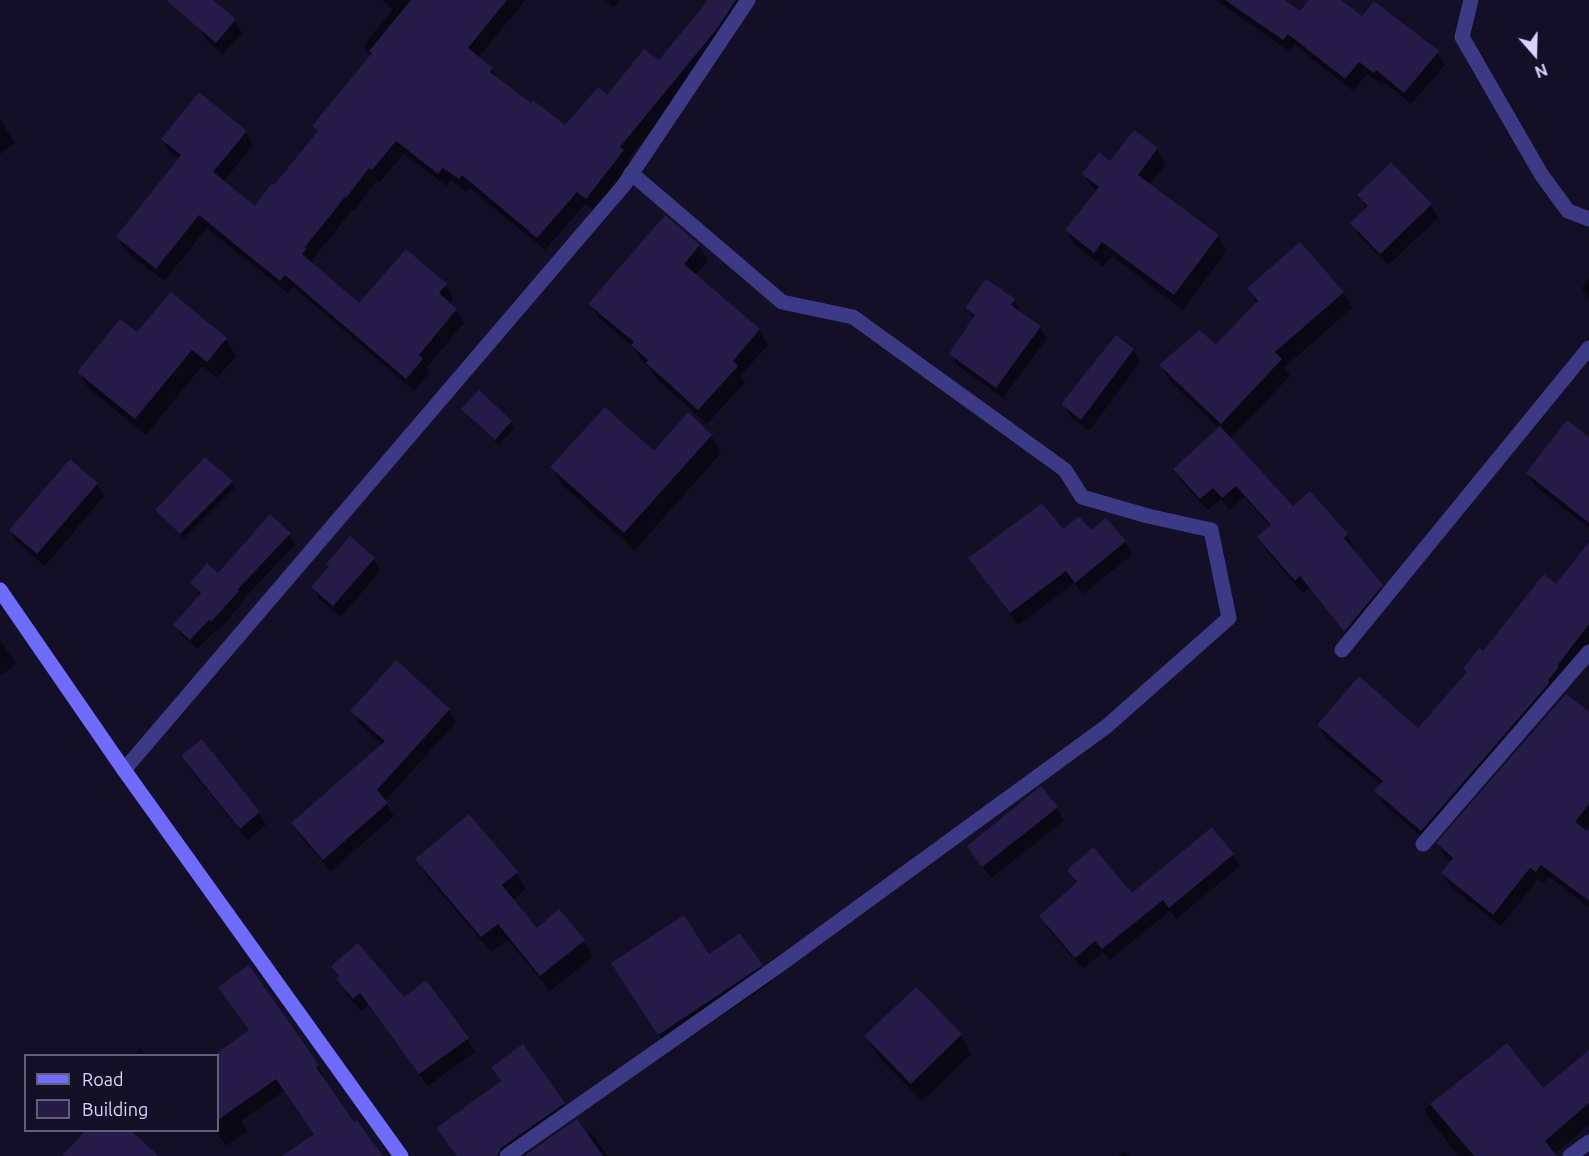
<!DOCTYPE html>
<style>
body{margin:0}
#map{position:relative;width:1589px;height:1156px;overflow:hidden;background:#130f26;font-family:Ubuntu,sans-serif}
canvas{display:block}
.legend{position:absolute;left:24px;top:1054px;width:195px;height:78px;box-sizing:border-box;background:#130f26;border:2px solid #625e7d;margin:0;padding:8px 10px;list-style:none;font-size:18px;color:#d9d4ff}
.legend li{display:flex;align-items:center;gap:12px;height:30px}
.legend b{width:30px;border:2px solid #625e7d}
.north{position:absolute;left:1505px;top:24px;width:60px;height:60px;-webkit-text-stroke:4px #130f26;paint-order:stroke;rotate:160deg;font-size:16px;font-weight:700;line-height:24px;text-align:center;color:#d9d4ff}
.north::after{content:'';display:block;margin:auto;width:21px;height:27px;background:#d9d4ff;clip-path:polygon(50% 0,100% 100%,50% 72%,0 100%)}
</style>
<div id="map">
<canvas width="1589" height="1156"></canvas>
<ul class="legend">
<li><b style="height:8px;background:#6f6bff"></b>Road</li>
<li><b style="height:16px;background:#241b47"></b>Building</li>
</ul>
<div class="north">N</div>
</div>
<script>
const ctx = document.querySelector('canvas').getContext('2d');
ctx.lineJoin = 'round';
function fillPath(path, color) {
  ctx.fillStyle = color;
  ctx.fill(path, 'evenodd');
}
function stroke(path, color, width, dash) {
  ctx.strokeStyle = color;
  ctx.lineWidth = width;
  ctx.lineCap = dash ? 'butt' : 'round';
  ctx.setLineDash(dash || []);
  ctx.stroke(path);
}
const shadow = new Path2D(`
 M 382,0 L 525,0 L 478,58 L 492,69 L 498,80 L 565,127 L 659,62 L 710,0 L 747,0 L 723,44 L 628,160 L 630,164 L 594,211 L 585,204 L 545,250 L 470,188 L 467,192 L 451,180 L 446,186 L 404,153 L 380,182 L 377,180 L 354,211 L 353,209 L 312,260 L 314,262 L 312,265 L 359,305 L 446,285 L 453,298 L 449,304 L 456,310 L 464,323 L 426,368 L 429,373 L 414,391 L 294,287 L 288,293 L 207,228 L 164,281 L 125,250 L 117,237 L 179,159 L 170,152 L 163,139 L 246,132 L 253,145 L 223,182 L 255,208 L 318,133 L 314,126 L 371,57 L 364,45 L 393,9 Z
 M 605,0 L 619,0 L 614,7 Z
 M 1216,0 L 1278,0 L 1299,15 L 1311,0 L 1339,0 L 1362,18 L 1437,52 L 1445,65 L 1411,104 L 1384,82 L 1382,85 L 1367,74 L 1353,91 L 1295,45 L 1290,52 Z
 M 235,20 L 242,33 L 223,54 L 206,40 L 199,27 Z
 M 0,119 L 15,143 L 0,154 Z
 M 1157,149 L 1165,165 L 1149,185 L 1218,236 L 1226,251 L 1183,310 L 1112,256 L 1103,267 L 1075,245 L 1066,230 L 1097,192 L 1093,189 L 1084,174 L 1111,163 Z
 M 1359,195 L 1431,205 L 1438,218 L 1388,265 L 1359,236 L 1352,223 L 1367,209 Z
 M 699,246 L 708,261 L 695,275 L 759,330 L 768,345 L 741,375 L 745,382 L 707,424 L 656,378 L 651,369 L 641,360 L 634,348 L 599,318 L 590,304 Z
 M 1589,278 L 1589,300 L 1582,288 Z
 M 1249,289 L 1343,292 L 1352,308 L 1285,367 L 1290,376 L 1230,439 L 1293,508 L 1347,535 L 1354,548 L 1352,550 L 1381,586 L 1389,599 L 1352,643 L 1309,588 L 1303,593 L 1266,550 L 1259,538 L 1271,527 L 1244,497 L 1230,510 L 1221,499 L 1208,510 L 1182,482 L 1175,469 L 1219,428 L 1170,381 L 1161,366 L 1216,346 L 1257,303 Z
 M 1014,300 L 1021,312 L 1040,327 L 1047,339 L 1003,398 L 957,365 L 951,354 L 974,319 L 967,308 Z
 M 137,335 L 226,339 L 236,356 L 217,378 L 202,366 L 146,435 L 89,389 L 79,372 Z
 M 1133,350 L 1140,362 L 1089,431 L 1070,416 L 1063,404 Z
 M 463,409 L 511,422 L 514,428 L 499,445 L 467,415 Z
 M 711,435 L 721,453 L 635,550 L 562,485 L 552,467 L 654,453 Z
 M 1589,439 L 1589,528 L 1535,486 L 1528,473 Z
 M 205,459 L 232,482 L 235,488 L 184,539 L 157,510 Z
 M 97,484 L 104,496 L 45,566 L 18,543 L 11,531 Z
 M 1062,531 L 1091,532 L 1125,542 L 1132,555 L 1083,594 L 1074,583 L 1018,625 L 970,559 Z
 M 289,534 L 295,544 L 242,601 L 243,602 L 218,631 L 216,630 L 197,649 L 181,635 L 175,625 L 200,596 L 192,583 L 218,575 Z
 M 1589,544 L 1589,650 L 1429,843 L 1384,804 L 1376,791 L 1381,785 L 1326,738 L 1319,725 L 1418,730 L 1467,674 L 1464,669 L 1557,586 Z
 M 374,559 L 380,571 L 341,617 L 319,599 L 313,587 Z
 M 0,640 L 16,664 L 0,676 Z
 M 449,710 L 456,722 L 385,801 L 394,816 L 331,871 L 300,836 L 293,824 L 383,745 L 360,724 L 352,711 Z
 M 1589,714 L 1589,825 L 1584,831 L 1589,834 L 1589,907 L 1549,877 L 1543,884 L 1538,879 L 1501,926 L 1450,886 L 1443,874 L 1452,862 L 1445,856 L 1438,844 Z
 M 183,756 L 259,813 L 266,825 L 248,840 L 190,769 Z
 M 1057,808 L 1064,821 L 991,878 L 969,847 Z
 M 1233,855 L 1240,866 L 1176,919 L 1170,911 L 1110,960 L 1103,952 L 1083,969 L 1047,928 L 1041,916 L 1077,884 L 1069,870 L 1132,895 Z
 M 417,859 L 516,873 L 526,889 L 513,900 L 536,930 L 584,941 L 593,957 L 550,991 L 508,940 L 491,952 L 426,875 Z
 M 709,956 L 761,966 L 771,983 L 669,1051 L 623,980 Z
 M 333,966 L 403,999 L 467,1039 L 475,1052 L 428,1086 L 368,1005 L 361,1011 L 345,992 Z
 M 249,967 L 318,1066 L 325,1079 L 323,1080 L 354,1124 L 381,1156 L 289,1156 L 315,1135 L 284,1091 L 241,1121 L 247,1131 L 226,1146 L 214,1130 L 218,1130 L 218,1056 L 216,1056 L 250,1031 L 227,999 Z
 M 961,1035 L 971,1054 L 922,1101 L 877,1055 L 866,1036 Z
 M 1506,1045 L 1543,1091 L 1589,1073 L 1589,1124 L 1556,1153 L 1558,1156 L 1459,1156 L 1433,1124 L 1425,1110 Z
 M 522,1046 L 573,1119 L 520,1156 L 456,1156 L 438,1128 L 502,1083 L 493,1067 Z
 M 141,1048 L 147,1056 L 132,1056 Z
 M 87,1130 L 129,1130 L 155,1156 L 73,1156 L 69,1150 Z
 M 591,1132 L 608,1156 L 527,1156 L 586,1135 Z
 M 1125,1151 L 1129,1156 L 1118,1156 Z`);
const building = new Path2D(`
 M 166,0 L 213,0 L 236,19 L 216,43 Z
 M 411,0 L 507,0 L 468,48 L 493,68 L 490,72 L 531,103 L 533,100 L 565,125 L 598,87 L 607,95 L 644,49 L 659,60 L 708,0 L 736,0 L 716,30 L 620,147 L 624,150 L 586,199 L 577,192 L 537,238 L 462,175 L 459,179 L 443,168 L 438,174 L 396,141 L 372,170 L 369,168 L 346,198 L 345,197 L 305,247 L 307,248 L 302,254 L 359,303 L 406,249 L 447,284 L 439,293 L 457,309 L 419,355 L 423,359 L 406,379 L 285,275 L 280,281 L 199,215 L 156,269 L 116,237 L 181,155 L 161,139 L 199,92 L 247,131 L 213,172 L 255,206 L 272,183 L 274,185 L 318,131 L 312,126 L 372,53 L 369,51 Z
 M 1225,0 L 1285,0 L 1300,11 L 1309,0 L 1341,0 L 1362,16 L 1374,1 L 1439,51 L 1404,93 L 1376,70 L 1374,73 L 1359,62 L 1345,79 L 1288,34 L 1283,40 Z
 M 1134,130 L 1158,148 L 1138,175 L 1219,235 L 1174,295 L 1102,242 L 1094,253 L 1065,230 L 1099,187 L 1082,174 L 1099,152 L 1110,161 Z
 M 1391,162 L 1432,204 L 1380,254 L 1350,223 L 1368,206 L 1357,195 Z
 M 665,215 L 700,245 L 684,264 L 760,329 L 733,361 L 738,366 L 698,410 L 646,363 L 648,360 L 631,345 L 634,342 L 588,304 Z
 M 1300,242 L 1344,292 L 1275,352 L 1282,359 L 1221,424 L 1159,365 L 1199,330 L 1216,344 L 1258,301 L 1247,288 Z
 M 986,279 L 1015,299 L 1011,305 L 1041,326 L 996,388 L 949,354 L 975,315 L 965,308 Z
 M 171,292 L 227,338 L 207,362 L 192,350 L 135,419 L 77,372 L 120,319 L 137,332 Z
 M 1116,335 L 1134,349 L 1081,420 L 1061,404 Z
 M 479,390 L 512,421 L 495,440 L 461,409 Z
 M 605,407 L 654,451 L 688,412 L 712,435 L 624,533 L 550,467 Z
 M 1567,420 L 1589,437 L 1589,523 L 1526,473 Z
 M 1220,426 L 1293,506 L 1310,491 L 1348,534 L 1344,538 L 1383,585 L 1344,632 L 1300,576 L 1295,581 L 1257,537 L 1271,525 L 1236,486 L 1222,498 L 1213,488 L 1200,499 L 1173,469 Z
 M 205,457 L 233,481 L 180,534 L 155,510 Z
 M 70,459 L 98,483 L 37,554 L 9,530 Z
 M 1042,503 L 1063,529 L 1079,516 L 1091,530 L 1106,518 L 1126,541 L 1075,583 L 1066,571 L 1010,613 L 968,558 Z
 M 270,514 L 291,533 L 237,590 L 239,591 L 211,622 L 209,620 L 190,640 L 173,625 L 201,593 L 190,583 L 207,563 L 218,573 Z
 M 350,536 L 375,558 L 333,606 L 311,587 L 329,566 L 326,564 Z
 M 1589,542 L 1589,624 L 1557,666 L 1559,667 L 1548,680 L 1550,682 L 1421,831 L 1374,791 L 1383,781 L 1317,725 L 1359,676 L 1418,728 L 1467,672 L 1463,669 L 1479,648 L 1483,651 L 1544,574 L 1556,584 Z
 M 396,660 L 450,709 L 377,790 L 388,803 L 323,860 L 291,823 L 385,741 L 350,711 Z
 M 1566,694 L 1589,712 L 1589,804 L 1575,822 L 1589,832 L 1589,901 L 1541,865 L 1536,872 L 1530,868 L 1493,915 L 1441,873 L 1453,858 L 1436,843 Z
 M 202,739 L 260,812 L 240,829 L 181,756 Z
 M 1041,786 L 1058,807 L 982,867 L 967,846 Z
 M 469,814 L 518,872 L 502,885 L 537,928 L 559,909 L 585,940 L 540,976 L 498,924 L 481,937 L 415,859 Z
 M 1212,827 L 1234,854 L 1169,908 L 1163,900 L 1102,949 L 1095,941 L 1075,958 L 1039,916 L 1077,882 L 1067,870 L 1093,847 L 1132,893 Z
 M 684,915 L 709,954 L 740,933 L 763,965 L 658,1035 L 611,963 Z
 M 358,943 L 404,997 L 426,980 L 469,1038 L 419,1074 L 360,993 L 353,999 L 336,979 L 339,976 L 331,966 Z
 M 249,965 L 319,1065 L 316,1067 L 354,1122 L 357,1120 L 383,1156 L 282,1156 L 314,1134 L 276,1079 L 218,1120 L 218,1052 L 249,1030 L 218,987 Z
 M 916,987 L 962,1034 L 911,1084 L 864,1036 Z
 M 1507,1043 L 1543,1088 L 1589,1050 L 1589,1103 L 1545,1141 L 1557,1156 L 1474,1156 L 1430,1104 Z
 M 523,1044 L 565,1103 L 501,1148 L 497,1156 L 457,1156 L 436,1128 L 501,1081 L 491,1067 Z
 M 577,1119 L 603,1156 L 524,1156 Z
 M 85,1131 L 131,1131 L 159,1156 L 62,1156 Z`);
const street = new Path2D(`
 M 1471,0 L 1462,37 L 1541,174 L 1568,211 L 1589,219
 M 1342,650 L 1589,348
 M 124,770 L 624,185 L 748,0
 M 1423,844 L 1589,652
 M 507,1156 L 778,966 L 1107,726 L 1229,618 L 1211,530 L 1148,516 L 1082,497 L 1065,470 L 853,317 L 782,302 L 631,173
 M 1570,1156 L 1589,1142`);
const secondary = new Path2D(`
 M 0,590 L 124,770 L 401,1156`);
fillPath(shadow, '#0007');
fillPath(building, '#241b47');
stroke(street, '#3d3a85', 15);
stroke(secondary, '#6f6bff', 15);
</script>
